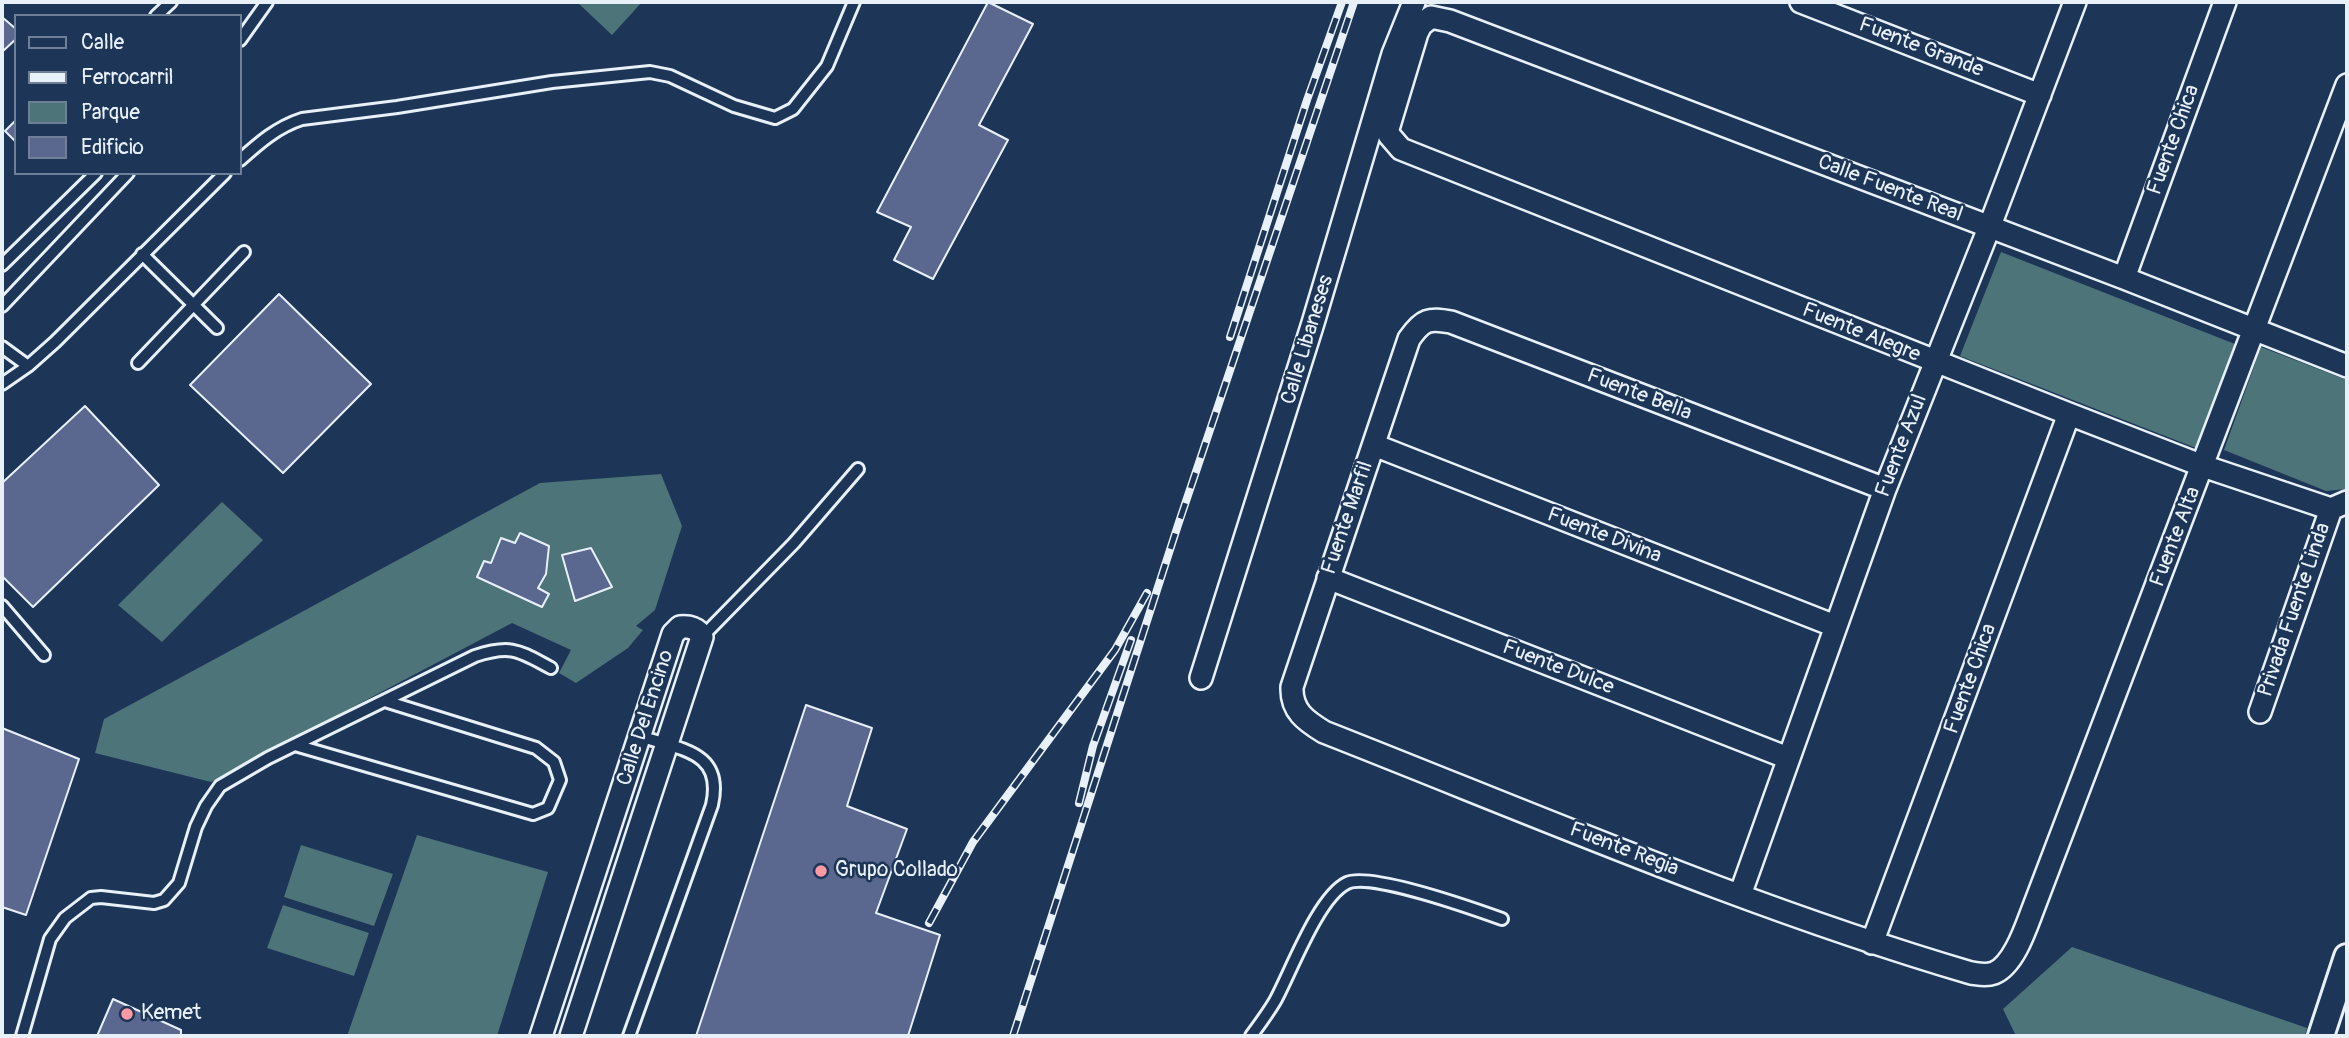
<!DOCTYPE html>
<style>
body{margin:0}
#map{position:relative;width:2349px;height:1038px;overflow:hidden;background:#1d3557;font-family:Pangolin,sans-serif}
canvas{display:block}
.frame{position:absolute;inset:0;border:4px solid #e8f1f8;pointer-events:none}
.legend{position:absolute;left:14px;top:14px;width:228px;height:161px;box-sizing:border-box;background:#1d3557;border:2px solid #6e8097;margin:0;padding:9px 12px;list-style:none;font-size:21px;color:#e8f1f8}
.legend li{display:flex;align-items:center;gap:14px;height:35px}
.legend b{width:35px;border:2px solid #6e8097}
</style>
<div id="map">
<canvas width="2349" height="1038"></canvas>
<div class="frame"></div>
<ul class="legend">
<li><b style="height:9px;background:#1d3557"></b>Calle</li>
<li><b style="height:9px;background:#e8f1f8"></b>Ferrocarril</li>
<li><b style="height:19px;background:#4d7478"></b>Parque</li>
<li><b style="height:19px;background:#5a6890"></b>Edificio</li>
</ul>
</div>
<script>
const ctx = document.querySelector('canvas').getContext('2d');
ctx.lineJoin = 'round';
function fillPath(path, color) {
  ctx.fillStyle = color;
  ctx.fill(path, 'evenodd');
}
function stroke(path, color, width, dash) {
  ctx.strokeStyle = color;
  ctx.lineWidth = width;
  ctx.lineCap = dash ? 'butt' : 'round';
  ctx.setLineDash(dash || []);
  ctx.stroke(path);
}
function write(font, color, halo, rows, align = 'center') {
  ctx.font = font + ' Pangolin,sans-serif';
  ctx.lineWidth = 5;
  ctx.setLineDash([]);
  ctx.textBaseline = 'middle';
  ctx.strokeStyle = halo;
  ctx.fillStyle = color;
  for (const [text, x, y, turn = 0] of rows) {
    ctx.save();
    ctx.translate(x, y);
    ctx.rotate((+turn || 0) * Math.PI / 180);
    ctx.textAlign = isNaN(turn) ? turn : align;
    if (halo) ctx.strokeText(text, 0, 0);
    ctx.fillText(text, 0, 0);
    ctx.restore();
  }
}
const green = new Path2D(`
 M 577,2 L 642,2 L 612,35 Z
 M 2001,252 L 2235,344 L 2196,448 L 1960,356 Z
 M 2261,347 L 2347,380 L 2347,489 L 2326,491 L 2224,450 Z
 M 661,474 L 682,526 L 655,610 L 636,626 L 643,630 L 628,648 L 576,683 L 559,673 L 571,650 L 512,623 L 211,782 L 95,753 L 104,719 L 540,483 Z
 M 222,502 L 263,540 L 162,642 L 118,605 Z
 M 417,835 L 548,872 L 497,1036 L 347,1036 Z
 M 301,845 L 393,874 L 374,926 L 284,897 Z
 M 283,905 L 369,933 L 354,976 L 267,948 Z
 M 2072,947 L 2307,1028 L 2305,1036 L 2016,1036 L 2003,1009 Z`);
const building = new Path2D(`
 M 988,2 L 1033,24 L 979,125 L 1008,140 L 933,279 L 894,260 L 911,227 L 877,212 Z
 M 2,17 L 16,29 L 16,39 L 2,52 Z
 M 16,120 L 16,142 L 5,131 Z
 M 279,294 L 371,384 L 283,473 L 190,385 Z
 M 85,406 L 159,485 L 33,607 L 2,576 L 2,483 Z
 M 520,533 L 549,546 L 546,574 L 538,588 L 549,594 L 542,607 L 477,577 L 484,561 L 491,563 L 501,538 L 515,543 Z
 M 591,548 L 612,587 L 575,601 L 562,555 Z
 M 806,705 L 872,728 L 847,806 L 907,829 L 876,913 L 940,935 L 908,1036 L 696,1036 Z
 M 2,728 L 79,759 L 26,915 L 2,907 Z
 M 113,999 L 181,1030 L 181,1036 L 97,1036 Z`);
const service = new Path2D(`
 M 156,16 L 171,2
 M 240,40 L 267,2
 M 240,160 C 259,143 277,127 302,119 L 397,107 L 552,82 L 650,72 L 670,76 L 734,106 L 775,118 L 793,109 L 827,66 L 854,2
 M 142,254 L 217,328
 M 2,265 L 96,173
 M 2,306 L 128,173
 M 2,347 L 28,366
 M 138,363 L 244,252
 M 2,384 L 28,366 L 55,342 L 225,173
 M 2,606 L 44,655
 M 702,637 L 794,543 L 858,469
 M 295,745 L 533,814 L 548,808 L 560,780 L 554,762 L 536,748 L 385,701
 M 22,1036 L 50,939 L 65,918 L 91,898 L 101,897 L 154,903 L 164,900 L 179,883 L 196,827 L 206,806 L 220,786 L 268,758 L 475,656 C 512,644 519,651 551,668
 M 629,1036 L 712,805 C 724,751 681,750 640,736
 M 1251,1036 C 1259,1025 1268,1013 1275,1001 C 1291,972 1318,897 1347,883 C 1370,872 1474,909 1502,919`);
const minor = new Path2D(`
 M 1801,2 L 2040,95
 M 2124,278 L 2225,2
 M 2347,366 L 2124,278 L 1450,21 L 1431,17 L 1421,25 L 1417,33 L 1388,129 L 1389,135 L 1401,149 L 2069,414 L 2203,466 L 2331,509 L 2347,502
 M 1374,445 L 1835,626
 M 1885,489 L 1451,322 C 1429,318 1423,319 1409,339 L 1292,687 C 1291,711 1306,721 1324,732 C 1538,816 1750,908 1971,973 C 1979,974 1986,976 1994,973 C 2014,965 2026,927 2033,909 L 2347,85
 M 1328,578 L 1788,758
 M 1201,678 L 1313,323 L 1393,54 L 1414,2
 M 2260,712 L 2331,509
 M 1740,895 L 1885,489 L 1989,228 L 2075,2
 M 1872,943 L 2069,414
 M 541,1036 L 673,634 L 680,627 C 689,626 698,628 702,637 L 571,1036`);
const tertiary = new Path2D(`
 M 2321,1036 L 2347,957`);
const rail = new Path2D(`
 M 1230,337 L 1307,100 L 1342,2
 M 1079,803 L 1093,746 L 1131,640
 M 929,923 L 973,842 L 1115,650 L 1147,593
 M 1013,1036 L 1178,525 L 1354,2`);
const markers = [
 [821,871,7,"#ff9aa2"],
 [127,1014,7,"#ff9aa2"]
];
const streetNames = [
 ["Fuente Grande",1921,48,21],
 ["Fuente Chica",2174,140,-70],
 ["Calle Fuente Real",1890,189,21],
 ["Fuente Alegre",1861,333,22],
 ["Calle Libaneses",1308,340,-73],
 ["Fuente Bella",1639,395,21],
 ["Fuente Azul",1902,446,-69],
 ["Fuente Marfil",1348,518,-71],
 ["Fuente Divina",1604,536,21],
 ["Fuente Alta",2176,537,-69],
 ["Privada Fuente Linda",2295,610,-71],
 ["Fuente Dulce",1558,668,21],
 ["Fuente Chica",1971,679,-70],
 ["Calle Del Encino",646,718,-72],
 ["Fuente Regia",1624,850,21]
];
const poiNames = [
 ["Grupo Collado",835,871],
 ["Kemet",141,1014]
];
fillPath(green, '#4d7478');
fillPath(building, '#5a6890');
stroke(building, '#e8f1f8', 2);
stroke(service, '#e8f1f8', 16);
stroke(minor, '#e8f1f8', 26);
stroke(tertiary, '#e8f1f8', 30);
stroke(service, '#1d3557', 10);
stroke(minor, '#1d3557', 21);
stroke(tertiary, '#1d3557', 24);
stroke(rail, '#e8f1f8', 8);
stroke(rail, '#1d3557', 5, [16]);
for (const [x, y, r, color] of markers) {
  const dot = new Path2D();
  dot.arc(x, y, r, 0, 2 * Math.PI);
  ctx.fillStyle = color;
  ctx.fill(dot);
  stroke(dot, '#1d3557', 2.5);
}
write('21px', '#e8f1f8', '#1d3557', streetNames);
write('21px', '#e8f1f8', '#1d3557', poiNames, 'left');
</script>
